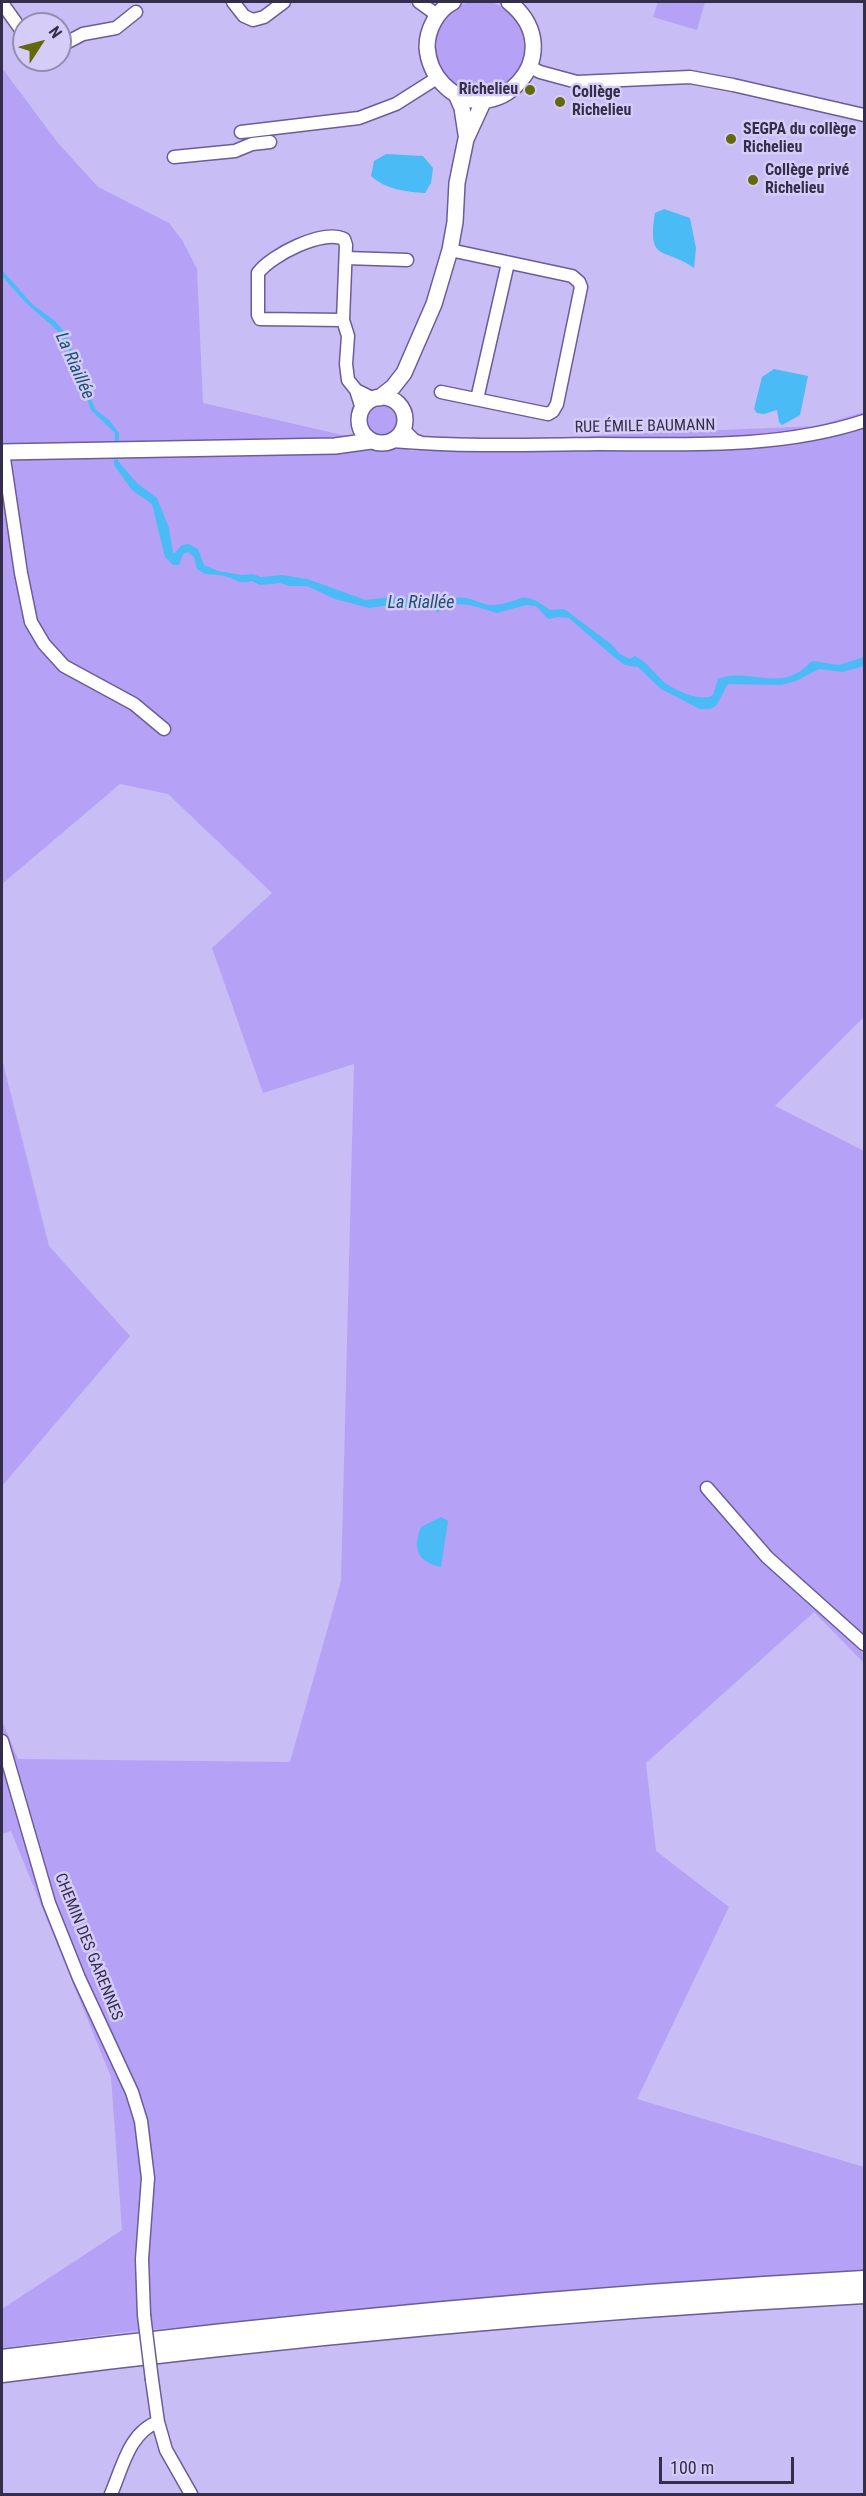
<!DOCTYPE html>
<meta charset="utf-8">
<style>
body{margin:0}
#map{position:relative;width:866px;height:2496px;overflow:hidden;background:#c9bdf5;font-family:"Roboto Condensed",sans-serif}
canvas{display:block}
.frame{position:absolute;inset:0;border:3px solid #352e4a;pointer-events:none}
.north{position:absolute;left:12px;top:12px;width:60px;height:60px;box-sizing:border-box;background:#d5cdf7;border:2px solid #958db2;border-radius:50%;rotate:54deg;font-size:16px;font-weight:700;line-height:24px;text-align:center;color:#352e4a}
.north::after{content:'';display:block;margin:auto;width:21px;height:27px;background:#62690c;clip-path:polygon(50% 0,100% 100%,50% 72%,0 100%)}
.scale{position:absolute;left:659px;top:2457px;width:135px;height:27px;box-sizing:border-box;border:3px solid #352e4a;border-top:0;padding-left:8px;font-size:18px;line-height:21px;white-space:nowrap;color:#352e4a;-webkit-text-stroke:4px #d5cdf7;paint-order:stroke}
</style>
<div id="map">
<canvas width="866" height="2496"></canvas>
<div class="frame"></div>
<div class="north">N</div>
<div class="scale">100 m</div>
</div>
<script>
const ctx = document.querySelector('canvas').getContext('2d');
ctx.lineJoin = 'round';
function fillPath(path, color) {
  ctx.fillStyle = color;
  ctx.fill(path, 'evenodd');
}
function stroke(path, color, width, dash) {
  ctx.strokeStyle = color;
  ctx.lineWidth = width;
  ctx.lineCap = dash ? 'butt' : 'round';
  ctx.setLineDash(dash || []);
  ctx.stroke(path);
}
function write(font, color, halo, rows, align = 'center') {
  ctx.font = font + ' "Roboto Condensed",sans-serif';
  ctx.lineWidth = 5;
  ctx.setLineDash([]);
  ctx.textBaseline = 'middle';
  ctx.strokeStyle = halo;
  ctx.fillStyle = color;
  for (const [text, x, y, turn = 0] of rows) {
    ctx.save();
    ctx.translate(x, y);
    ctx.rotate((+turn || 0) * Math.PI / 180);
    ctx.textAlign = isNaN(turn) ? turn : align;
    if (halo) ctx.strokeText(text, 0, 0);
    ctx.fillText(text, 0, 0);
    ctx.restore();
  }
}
const green = new Path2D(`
 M434 47a46 46 0 1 1 92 0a46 46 0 1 1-92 0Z
 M 658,2 L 705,2 L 697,30 L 653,17 Z
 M 2,68 L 58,143 L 98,187 L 169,223 L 182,240 L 197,269 L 203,403 L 412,451 L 605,435 L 816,426 L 864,412 L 864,1017 L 775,1106 L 864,1151 L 864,1663 L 814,1612 L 646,1763 L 656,1851 L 729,1907 L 637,2099 L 864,2167 L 864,2270 L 135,2331 L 2,2348 L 2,2309 L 122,2230 L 111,2077 L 11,1831 L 2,1834 L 2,1721 L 18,1759 L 290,1762 L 341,1581 L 354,1064 L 263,1093 L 212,948 L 272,893 L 168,794 L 120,784 L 2,884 Z
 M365 420a18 18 0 1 1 36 0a18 18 0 1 1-36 0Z
 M 2,1059 L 49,1246 L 130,1336 L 2,1486 Z`);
const water = new Path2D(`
 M 386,154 L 423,156 L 433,168 L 431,183 L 425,193 C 405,192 385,189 371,176 L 374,161 Z
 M 664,209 L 690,218 L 696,248 L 694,268 C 664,246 647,264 655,213 Z
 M 2,270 L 33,305 L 55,321 L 66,334 L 95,409 L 109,420 L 119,433 L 118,461 L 137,483 L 157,498 L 169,528 L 173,553 L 175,553 L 182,545 L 189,544 L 198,549 L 204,565 L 218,571 L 241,575 L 253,574 L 261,577 L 282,575 L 307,579 L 366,600 L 390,597 L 427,600 L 434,603 C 445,600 454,596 466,598 C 475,599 484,606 493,605 C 524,603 519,587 550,610 L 563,609 L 567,611 L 611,644 L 620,654 L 630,659 L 635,656 C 647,662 654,673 664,682 C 674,690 702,703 713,695 L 718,679 C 743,668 773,687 797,673 C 803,670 807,665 812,661 L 839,665 L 864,657 L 864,666 L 842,672 L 819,669 L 796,681 L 781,685 L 728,684 L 716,706 L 710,709 L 700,709 L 661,689 L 638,667 L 625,665 L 614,657 L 569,618 L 558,617 L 548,619 L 536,606 L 526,605 L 497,613 L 470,605 L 456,604 L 437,612 L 425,606 L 400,608 L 391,605 L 369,608 L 335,599 L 307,586 L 289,586 L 280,583 L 260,585 L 252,581 C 240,585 236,579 225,576 C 213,573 209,578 197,569 L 194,557 L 188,552 L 183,554 L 179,565 L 173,565 L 165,557 L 152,504 L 132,490 L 114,465 L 115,433 L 91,410 L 70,353 L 58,331 L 26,303 L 2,276 Z
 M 774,369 L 808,376 L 800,415 L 782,425 L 779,422 L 777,410 L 764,414 L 757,413 L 754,409 L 762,377 Z
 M 441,1517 L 448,1521 L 441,1567 C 418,1562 412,1549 421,1527 Z`);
const minor = new Path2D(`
 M 233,2 L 244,16 L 253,20 L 264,17 L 284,2
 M 419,2 L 437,15
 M 2,3 L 24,34
 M 60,46 L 83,34 L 116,28 L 136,12
 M 530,67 L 540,72 L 577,82 L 690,77 L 733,85 L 864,115
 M 241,132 L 359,118 L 396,104 L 437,78
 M 174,157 L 235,151 L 252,144 L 270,142
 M 346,258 L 407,260
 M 343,320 L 260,319 L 258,315 L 258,273 C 271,255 323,229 344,239 L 346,245 L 343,320 L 348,336 L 346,364 L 348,380 L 356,390
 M 441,392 L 548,414 L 553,411 L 557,404 L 581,287 L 579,282 L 572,276 L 450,250
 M 477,399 L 508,263
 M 362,409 L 356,390 L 374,399
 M 403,429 L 414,440 L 422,443
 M 392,441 C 460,447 529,445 597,444 C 686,444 779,449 864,421
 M 3,452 L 21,573 L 31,622 L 44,644 L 64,666 L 134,704 L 164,729
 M 707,1488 L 767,1557 L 864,1644
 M 2,1741 L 49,1903 L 79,1978 L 132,2092 L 141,2121 L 148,2178 L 142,2259 L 144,2315
 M 152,2380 L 158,2422 L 166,2450 L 191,2494
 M 111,2494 C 122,2469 129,2432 158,2422`);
const major = new Path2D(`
 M 453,2 C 437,10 427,30 427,47 C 428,61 434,75 443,84 C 493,136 574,54 509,2
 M 456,94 L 462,108 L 466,134
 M359 420a23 23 0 1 1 46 0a23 23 0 1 1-46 0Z
 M 379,398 L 393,387 L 404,373 L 434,304 L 450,250 L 455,222 L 457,183 L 466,139 L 484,100
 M 2,452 L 335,446 L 371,441`);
const highway = new Path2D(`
 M 2,2359 C 288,2323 576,2296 864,2280
 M 2,2373 C 288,2336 576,2310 864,2294`);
const minorBridge = new Path2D(`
 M 144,2315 L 152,2380`);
const markers = [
 [530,90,6,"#62690c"],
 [560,102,6,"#62690c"],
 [731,139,6,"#62690c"],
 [753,180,6,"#62690c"]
];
const poiNames = [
 ["Richelieu",518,90,"right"],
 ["Collège",572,93],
 ["Richelieu",572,111],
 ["SEGPA du collège",743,130],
 ["Richelieu",743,148],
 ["Collège privé",765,171],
 ["Richelieu",765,189]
];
const streetNames = [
 ["RUE ÉMILE BAUMANN",645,427,-1],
 ["CHEMIN DES GARENNES",88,1947,68]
];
const waterNames = [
 ["La Riaillée",74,366,66],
 ["La Riallée",421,603]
];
fillPath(green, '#b5a1f6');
fillPath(water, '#4abbf4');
stroke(minor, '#6b5c9a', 15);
stroke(major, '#6b5c9a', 18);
stroke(highway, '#6b5c9a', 21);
stroke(minor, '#fff', 12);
stroke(major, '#fff', 15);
stroke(highway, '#fff', 18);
stroke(minorBridge, '#6b5c9a', 15, []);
stroke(minorBridge, '#fff', 12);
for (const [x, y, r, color] of markers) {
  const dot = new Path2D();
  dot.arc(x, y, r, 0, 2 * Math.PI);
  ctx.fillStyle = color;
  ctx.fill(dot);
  stroke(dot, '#d5cdf7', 2);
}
write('bold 16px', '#352e4a', '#d5cdf7', poiNames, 'left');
write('16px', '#352e4a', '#d5cdf7', streetNames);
write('italic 18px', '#185471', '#d5cdf7', waterNames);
</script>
